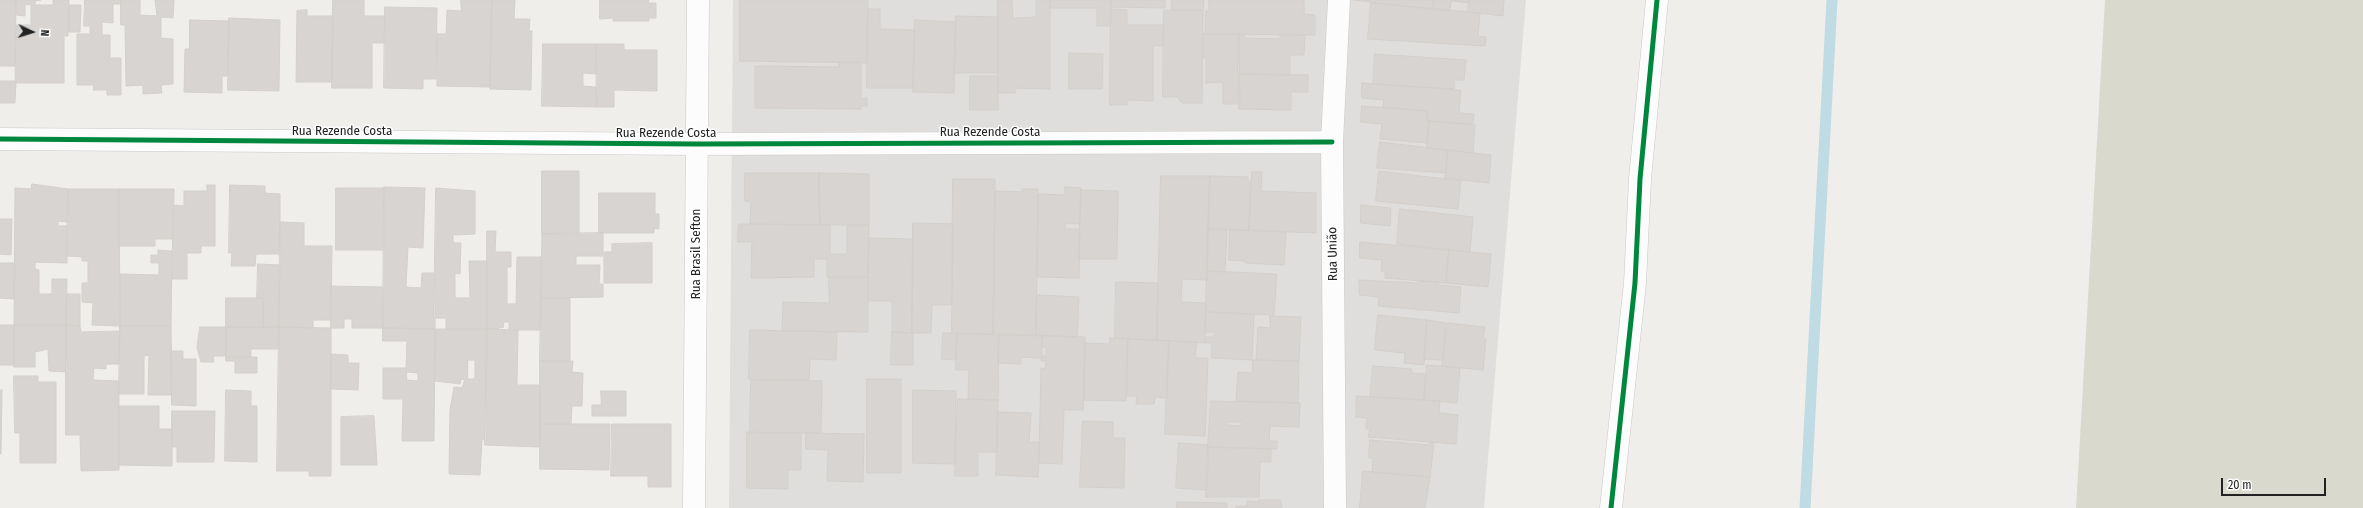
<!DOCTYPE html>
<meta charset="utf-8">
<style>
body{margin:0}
#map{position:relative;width:2363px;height:508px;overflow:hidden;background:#f0eeeb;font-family:"Fira Sans Condensed",sans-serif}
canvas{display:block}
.north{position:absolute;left:12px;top:12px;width:40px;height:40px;-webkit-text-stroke:3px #fff;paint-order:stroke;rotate:94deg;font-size:11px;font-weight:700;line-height:16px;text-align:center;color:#222}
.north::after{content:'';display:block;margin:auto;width:14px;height:18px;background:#222;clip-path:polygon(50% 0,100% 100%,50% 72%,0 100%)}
.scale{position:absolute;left:2221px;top:478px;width:105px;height:18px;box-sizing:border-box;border:2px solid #222;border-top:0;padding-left:5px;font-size:12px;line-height:14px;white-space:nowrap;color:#222;-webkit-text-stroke:3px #fff;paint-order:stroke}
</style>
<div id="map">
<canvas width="2363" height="508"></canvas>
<div class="north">N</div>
<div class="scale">20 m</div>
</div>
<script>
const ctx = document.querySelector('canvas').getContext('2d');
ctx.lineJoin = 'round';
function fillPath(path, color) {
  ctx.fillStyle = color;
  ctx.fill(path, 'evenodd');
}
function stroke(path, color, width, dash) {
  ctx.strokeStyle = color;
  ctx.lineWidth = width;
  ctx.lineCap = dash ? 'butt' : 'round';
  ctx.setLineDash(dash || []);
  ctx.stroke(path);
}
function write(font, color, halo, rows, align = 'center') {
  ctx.font = font + ' "Fira Sans Condensed",sans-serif';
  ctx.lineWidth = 3;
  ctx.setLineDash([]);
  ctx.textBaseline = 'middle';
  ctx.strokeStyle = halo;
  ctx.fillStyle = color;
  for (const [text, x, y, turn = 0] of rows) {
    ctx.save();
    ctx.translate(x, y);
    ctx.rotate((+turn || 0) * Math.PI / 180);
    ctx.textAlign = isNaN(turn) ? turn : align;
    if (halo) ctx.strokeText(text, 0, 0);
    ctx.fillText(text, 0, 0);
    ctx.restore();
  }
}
const residential = new Path2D(`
 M 733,0 L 1526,0 L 1484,508 L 729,508 Z`);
const construction = new Path2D(`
 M 2105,0 L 2363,0 L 2363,508 L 2076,508 Z`);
const stream = new Path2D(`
 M 1805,508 L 1832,0`);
const building = new Path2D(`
 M 0,0 L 16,0 L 15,66 L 0,66 Z
 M 16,0 L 41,0 L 35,1 L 35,5 L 53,5 L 53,0 L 69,0 L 68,36 L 64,36 L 64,83 L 15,83 L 16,25 L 31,25 L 31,5 L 25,4 L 25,16 L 16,15 Z
 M 85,0 L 121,0 L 121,4 L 113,4 L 113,23 L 102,22 L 102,35 L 110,35 L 110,58 L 121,58 L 121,95 L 107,95 L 107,90 L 93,90 L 94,85 L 77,85 L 77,34 L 90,34 L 90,26 L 84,26 Z
 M 121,0 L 140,0 L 140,15 L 157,16 L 155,0 L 174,0 L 173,18 L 161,17 L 161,38 L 173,39 L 173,84 L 161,85 L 162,93 L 143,94 L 143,85 L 126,86 L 125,25 L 121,25 Z
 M 333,0 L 364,0 L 364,16 L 385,16 L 385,43 L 372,43 L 372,88 L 332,88 Z
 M 461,0 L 492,0 L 490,87 L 437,86 L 437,34 L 446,34 L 447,10 L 461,11 Z
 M 492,0 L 515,0 L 514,19 L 530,19 L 529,31 L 532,31 L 531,90 L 490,89 Z
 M 600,0 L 649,0 L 648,3 L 656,3 L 656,18 L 649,18 L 649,21 L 613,21 L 613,18 L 600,19 Z
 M 740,0 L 868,0 L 867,63 L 740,61 Z
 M 998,0 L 1012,0 L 1013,18 L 1036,17 L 1036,0 L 1050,0 L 1050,89 L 1015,88 L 1015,93 L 998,93 Z
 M 1050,0 L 1111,0 L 1111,26 L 1097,26 L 1097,8 L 1050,8 Z
 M 1111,0 L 1165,0 L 1165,8 L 1111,7 Z
 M 1172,0 L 1204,0 L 1203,10 L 1172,10 Z
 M 1209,0 L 1304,0 L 1304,14 L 1315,15 L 1315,35 L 1205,34 L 1206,11 L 1209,11 Z
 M 1354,0 L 1434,0 L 1433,9 Z
 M 1434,0 L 1469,0 L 1469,3 L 1451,1 L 1450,11 L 1433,9 Z
 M 1469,0 L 1504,0 L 1503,16 L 1468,12 Z
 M 1371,3 L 1480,13 L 1478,36 L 1486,37 L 1485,46 L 1368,39 Z
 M 69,5 L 81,5 L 80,32 L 69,32 Z
 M 385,7 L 437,8 L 436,79 L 423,79 L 423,89 L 384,88 Z
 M 868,9 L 880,9 L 880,29 L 915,30 L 913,88 L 867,88 Z
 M 1111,9 L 1127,10 L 1127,25 L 1164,25 L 1163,46 L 1153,46 L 1153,101 L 1127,100 L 1127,105 L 1110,105 Z
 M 307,10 L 307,16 L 333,16 L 332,82 L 296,82 L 297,11 Z
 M 1164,10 L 1203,10 L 1202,103 L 1182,103 L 1178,97 L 1163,97 Z
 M 956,16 L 998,17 L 998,73 L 954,73 Z
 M 229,18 L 280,20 L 279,91 L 228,90 Z
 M 190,20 L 229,21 L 228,76 L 222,76 L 222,93 L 184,92 L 185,49 L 189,49 Z
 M 915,20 L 956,22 L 954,93 L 913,92 Z
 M 1203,34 L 1239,34 L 1240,104 L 1223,104 L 1223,82 L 1206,83 L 1206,58 L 1203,58 Z
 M 1239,34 L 1245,34 L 1245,38 L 1280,39 L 1280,35 L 1305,35 L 1304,55 L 1290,55 L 1290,75 L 1238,74 Z
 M 543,44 L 596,44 L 597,74 L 583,73 L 583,86 L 596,87 L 597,107 L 542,106 Z
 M 596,44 L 624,44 L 624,50 L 657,50 L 657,91 L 614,90 L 614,107 L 597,107 Z
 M 1069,53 L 1103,54 L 1102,89 L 1069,89 Z
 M 1375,54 L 1466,60 L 1464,80 L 1454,80 L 1454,89 L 1373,84 Z
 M 839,62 L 861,62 L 861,98 L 867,98 L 867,106 L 861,106 L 861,109 L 755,108 L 755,66 L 839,67 Z
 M 1239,74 L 1308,75 L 1308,92 L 1291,92 L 1291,110 L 1239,109 Z
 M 970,76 L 998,76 L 998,110 L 970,110 Z
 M 0,81 L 16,81 L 15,103 L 0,103 Z
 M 1362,83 L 1461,90 L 1459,113 L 1474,114 L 1473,124 L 1427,121 L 1427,111 L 1383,107 L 1384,100 L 1362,98 Z
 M 1362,106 L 1427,111 L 1427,121 L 1429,121 L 1427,143 L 1380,139 L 1382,124 L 1361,122 Z
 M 1429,121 L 1475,125 L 1473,153 L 1427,148 Z
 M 1380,142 L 1448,150 L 1446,173 L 1377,168 Z
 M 1448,150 L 1491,155 L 1489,183 L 1445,178 Z
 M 542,171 L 579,171 L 579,234 L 542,234 Z
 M 1379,171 L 1461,181 L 1458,209 L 1376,201 Z
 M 1252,172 L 1262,172 L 1261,191 L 1316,193 L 1316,233 L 1249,230 Z
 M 745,173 L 819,173 L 820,225 L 750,224 L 751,202 L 745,201 Z
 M 819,173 L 869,174 L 869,225 L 820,225 Z
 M 1161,176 L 1210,176 L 1207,280 L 1182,279 L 1181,302 L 1206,303 L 1205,343 L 1157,340 Z
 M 1210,176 L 1248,177 L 1248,181 L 1251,181 L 1249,230 L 1208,229 Z
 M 953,179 L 995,179 L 993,334 L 952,334 Z
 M 32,184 L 68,189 L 68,222 L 58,221 L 58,226 L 67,226 L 67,263 L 35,262 L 35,269 L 39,270 L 39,294 L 52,294 L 52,279 L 67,279 L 66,325 L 14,325 L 15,188 L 31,189 Z
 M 207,185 L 215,185 L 215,246 L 201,246 L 201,253 L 187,253 L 187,279 L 172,279 L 173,205 L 184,206 L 184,191 L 207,191 Z
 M 230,185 L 265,186 L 265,193 L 280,194 L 280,254 L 256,254 L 255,266 L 231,266 L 232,253 L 229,253 Z
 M 384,187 L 425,188 L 423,248 L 408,247 L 406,287 L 421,288 L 422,273 L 435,273 L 435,329 L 383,328 Z
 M 1065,187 L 1081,188 L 1080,224 L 1066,223 L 1065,229 L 1080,229 L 1079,278 L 1037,277 L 1038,194 L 1065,195 Z
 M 336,188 L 384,188 L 384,250 L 336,250 Z
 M 436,188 L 475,191 L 475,234 L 453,235 L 453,243 L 461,243 L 460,274 L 455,273 L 455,298 L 470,298 L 469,261 L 487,261 L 487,329 L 446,329 L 446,318 L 434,318 Z
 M 68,189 L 119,189 L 120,326 L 92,325 L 93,303 L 82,302 L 82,283 L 88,283 L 88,261 L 82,261 L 82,257 L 67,256 Z
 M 119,189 L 174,189 L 173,239 L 155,239 L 155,246 L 119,246 Z
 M 1022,189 L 1038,189 L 1036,335 L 993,334 L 995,191 L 1022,192 Z
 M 1081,190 L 1118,191 L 1117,259 L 1079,259 Z
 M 599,193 L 655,193 L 655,214 L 659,214 L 659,229 L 654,228 L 654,233 L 599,233 Z
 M 1361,205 L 1391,208 L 1390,226 L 1361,223 Z
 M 1400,209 L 1473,217 L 1470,252 L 1397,244 Z
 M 0,219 L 12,219 L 11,255 L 0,254 Z
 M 280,222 L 304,223 L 304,246 L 332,246 L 331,320 L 313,320 L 313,328 L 279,327 Z
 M 913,223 L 953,224 L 952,305 L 932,305 L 931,333 L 912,333 Z
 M 739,224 L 830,225 L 830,254 L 847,254 L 847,225 L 869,225 L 868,277 L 827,277 L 827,259 L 814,259 L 814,277 L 751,278 L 752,242 L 738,242 Z
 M 1208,229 L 1227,229 L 1225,272 L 1207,271 Z
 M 1230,230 L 1286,232 L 1284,265 L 1245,263 L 1245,261 L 1229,260 Z
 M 487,231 L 496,231 L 495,252 L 511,252 L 511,267 L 507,267 L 507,304 L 516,304 L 517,257 L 541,257 L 541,330 L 509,330 L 509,322 L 504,322 L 503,328 L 499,327 L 499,329 L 487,329 Z
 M 603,233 L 603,256 L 576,256 L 576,265 L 600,265 L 599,284 L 603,284 L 603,297 L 541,298 L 542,234 Z
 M 869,238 L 913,239 L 912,333 L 892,332 L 892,301 L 868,301 Z
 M 1360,242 L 1449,250 L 1446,283 L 1385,278 L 1385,271 L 1381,271 L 1382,260 L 1360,258 Z
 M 652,243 L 652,283 L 604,283 L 604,252 L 612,252 L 612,244 Z
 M 158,250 L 172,251 L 171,326 L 120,326 L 120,274 L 159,275 L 159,263 L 151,263 L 151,255 L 158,255 Z
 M 1449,250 L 1491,254 L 1488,287 L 1446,283 Z
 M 0,263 L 15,263 L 14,299 L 0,298 Z
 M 258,264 L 280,265 L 279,327 L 263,327 L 263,298 L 257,298 Z
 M 1207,271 L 1277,274 L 1274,315 L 1206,312 Z
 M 829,277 L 868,277 L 868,332 L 782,331 L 783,302 L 829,303 Z
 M 1359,280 L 1418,283 L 1419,281 L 1438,282 L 1438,285 L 1461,287 L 1459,313 L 1378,306 L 1379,297 L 1360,295 Z
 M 1116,282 L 1158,283 L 1157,340 L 1115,338 Z
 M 331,286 L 383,287 L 383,328 L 352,328 L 352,319 L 344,319 L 344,328 L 331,328 Z
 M 67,294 L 80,294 L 80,326 L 66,325 Z
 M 1037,295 L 1079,297 L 1077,337 L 1036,335 Z
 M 226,298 L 263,298 L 263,327 L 226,327 Z
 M 541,298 L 570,298 L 570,361 L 540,361 Z
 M 1206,312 L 1254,314 L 1252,360 L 1211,358 L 1212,343 L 1205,343 L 1205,337 L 1214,337 L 1214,332 L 1205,332 Z
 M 1378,315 L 1427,320 L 1424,365 L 1404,363 L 1405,353 L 1375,350 Z
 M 1270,316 L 1301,317 L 1299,361 L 1256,360 L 1258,327 L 1270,328 Z
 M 1427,320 L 1446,323 L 1443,360 L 1424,359 Z
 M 1448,323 L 1485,327 L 1483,339 L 1486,339 L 1483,370 L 1442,366 Z
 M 0,325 L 14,325 L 14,365 L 0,365 Z
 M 14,325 L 66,325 L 67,372 L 49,371 L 48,349 L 35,352 L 35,367 L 14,367 Z
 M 66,325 L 80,326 L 81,332 L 120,331 L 119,364 L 106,364 L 106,369 L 94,368 L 93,380 L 119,381 L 119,470 L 81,471 L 80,435 L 66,435 Z
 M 120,326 L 171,326 L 172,395 L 148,395 L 149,355 L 144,356 L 144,394 L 119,394 Z
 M 200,327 L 226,327 L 226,356 L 213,356 L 214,362 L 201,362 L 197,348 Z
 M 226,327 L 279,327 L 279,349 L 251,349 L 251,357 L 226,357 Z
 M 279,327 L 331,328 L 331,476 L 309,476 L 309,471 L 277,471 Z
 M 383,328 L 435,329 L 434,441 L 402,441 L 403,399 L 383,399 L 383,368 L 406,368 L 407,341 L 383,341 ZM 407,372 L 418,373 L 418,381 L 407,380 Z
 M 435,329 L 487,329 L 486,440 L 482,439 L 480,475 L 449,474 L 450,410 L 454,387 L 462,388 L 465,380 L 461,379 L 460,384 L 435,381 ZM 468,360 L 475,360 L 475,379 L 468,379 Z
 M 487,329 L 518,330 L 517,385 L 540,385 L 540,447 L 485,445 Z
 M 750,330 L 837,332 L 836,360 L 810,359 L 809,380 L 749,379 Z
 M 892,332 L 913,333 L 913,365 L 891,365 Z
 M 943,333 L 957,333 L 956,360 L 942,359 Z
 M 957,333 L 999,335 L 998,400 L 968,399 L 969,370 L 956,370 Z
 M 999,335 L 1042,336 L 1042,358 L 1021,357 L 1021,364 L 998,363 Z
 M 1042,336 L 1085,337 L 1083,410 L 1064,410 L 1062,464 L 1039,463 L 1041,368 L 1045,369 L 1046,361 L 1041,361 L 1042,356 L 1046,356 L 1046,347 L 1042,347 Z
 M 1110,338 L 1128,339 L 1126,401 L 1084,400 L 1085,343 L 1109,344 Z
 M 1128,339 L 1169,341 L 1167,398 L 1155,397 L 1154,404 L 1136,404 L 1137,396 L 1127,396 Z
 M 1169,341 L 1197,342 L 1195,358 L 1208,358 L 1205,436 L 1165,434 Z
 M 171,351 L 183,351 L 183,359 L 196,359 L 196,406 L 172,405 Z
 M 331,354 L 348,355 L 348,363 L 359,363 L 358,390 L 331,389 Z
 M 226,357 L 257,357 L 257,373 L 235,373 L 235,361 L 226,361 Z
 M 1253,360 L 1299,361 L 1298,403 L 1236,401 L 1238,372 L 1252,373 Z
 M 540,361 L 573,361 L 572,372 L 583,373 L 582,406 L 572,406 L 571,424 L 540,424 Z
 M 1427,365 L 1460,368 L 1457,403 L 1424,400 Z
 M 1373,366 L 1412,369 L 1411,373 L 1426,374 L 1424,400 L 1370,397 Z
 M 14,376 L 38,376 L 38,382 L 56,382 L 56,463 L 20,463 L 20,433 L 15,433 Z
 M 867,379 L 901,379 L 901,473 L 867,473 Z
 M 751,380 L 822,381 L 821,433 L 750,433 Z
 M 2,390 L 1,454 L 0,454 L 0,391 Z
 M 226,390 L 251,391 L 251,406 L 257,406 L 257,462 L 225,461 Z
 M 913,390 L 956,391 L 955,464 L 913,463 Z
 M 601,391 L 626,391 L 626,416 L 592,416 L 592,405 L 601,405 Z
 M 1357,396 L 1440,401 L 1439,413 L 1458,415 L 1456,444 L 1368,437 L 1370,429 L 1366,429 L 1367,418 L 1356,417 Z
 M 958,399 L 998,400 L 997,452 L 978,452 L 978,476 L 955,476 Z
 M 1211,401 L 1300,403 L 1299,427 L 1270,426 L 1269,441 L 1277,441 L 1277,449 L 1208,447 ZM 1227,422 L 1242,422 L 1242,426 L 1227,425 Z
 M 119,406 L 159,406 L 159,429 L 172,429 L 172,466 L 119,465 Z
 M 172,411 L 215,411 L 214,462 L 177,462 L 177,447 L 172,447 Z
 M 998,412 L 1031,413 L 1029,442 L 1039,442 L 1038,477 L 996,475 Z
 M 374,416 L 377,465 L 341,465 L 341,417 Z
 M 1083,421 L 1113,422 L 1113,438 L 1125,438 L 1124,488 L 1080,487 Z
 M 540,424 L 610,424 L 609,470 L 540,469 Z
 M 612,424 L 671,424 L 671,487 L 648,487 L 648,476 L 611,476 Z
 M 747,432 L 801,433 L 801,470 L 788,470 L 788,489 L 747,488 Z
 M 806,433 L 864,434 L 863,482 L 827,481 L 828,450 L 806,449 Z
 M 1370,440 L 1429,445 L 1430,441 L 1434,442 L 1430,477 L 1372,472 L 1373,458 L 1369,458 Z
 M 1179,443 L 1209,445 L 1207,490 L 1176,488 Z
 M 1208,447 L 1271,449 L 1271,462 L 1260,462 L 1259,497 L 1206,497 Z
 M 1363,471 L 1430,477 L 1425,508 L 1360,508 Z
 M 1259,500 L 1280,500 L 1282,508 L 1236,508 L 1236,506 L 1247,506 L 1247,501 L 1259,502 Z
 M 1177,502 L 1227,503 L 1227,508 L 1177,508 Z`);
const minor = new Path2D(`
 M 0,139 L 697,144 L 1332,142
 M 694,508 L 698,0
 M 1335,508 L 1332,142 L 1339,0
 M 1611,508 L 1635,283 L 1640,179 L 1657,0`);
const cycleway = new Path2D(`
 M 0,139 L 697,144 L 1332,142
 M 1611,508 L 1635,283 L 1640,179 L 1657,0`);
const streetNames = [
 ["Rua Rezende Costa",342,131],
 ["Rua Rezende Costa",990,132],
 ["Rua Rezende Costa",666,133],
 ["Rua Brasil Sefton",696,254,-90],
 ["Rua União",1333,254,-91]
];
fillPath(residential, '#dfdedc');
fillPath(construction, '#d9d9cd');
stroke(stream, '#bfdbe3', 11);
fillPath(building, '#d7d4d2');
stroke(building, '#d3d0cc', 1);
stroke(minor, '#c9c8c7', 23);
stroke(minor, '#fdfcfc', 22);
stroke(cycleway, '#00873e', 5);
write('13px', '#222', '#fff', streetNames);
</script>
